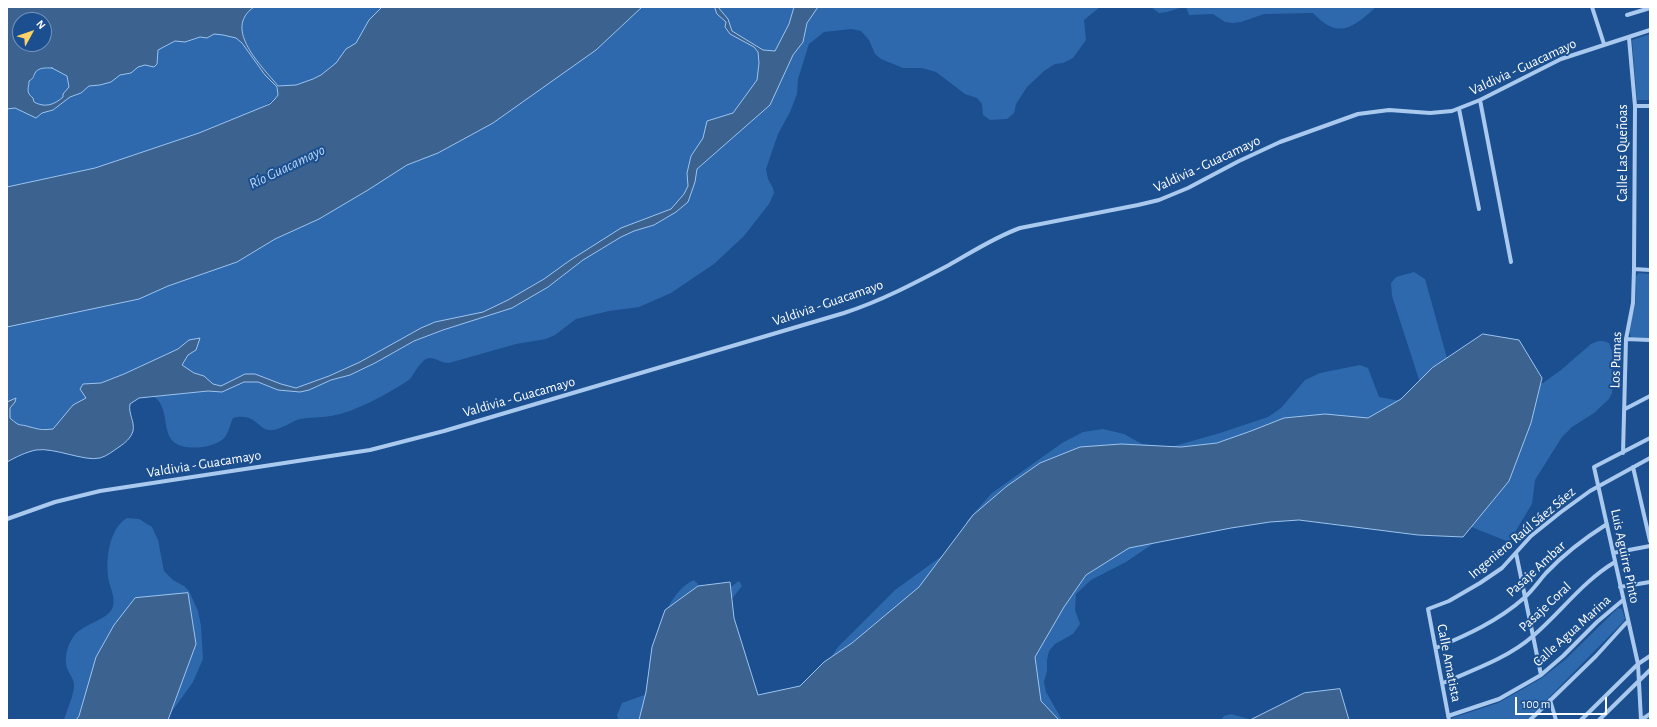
<!DOCTYPE html>
<meta charset="utf-8">
<style>
body{margin:0}
#map{position:relative;width:1657px;height:727px;overflow:hidden;background:#1b4f8f;font-family:"Alegreya Sans",sans-serif}
canvas{display:block}
.frame{position:absolute;inset:0;border:8px solid #fff;pointer-events:none}
.north{position:absolute;left:12px;top:12px;width:40px;height:40px;box-sizing:border-box;background:#1b4f8f;border:1px solid #7695bc;border-radius:50%;rotate:50deg;font-size:11px;font-weight:700;line-height:16px;text-align:center;color:#fff}
.north::after{content:'';display:block;margin:auto;width:14px;height:18px;background:#ffd166;clip-path:polygon(50% 0,100% 100%,50% 72%,0 100%)}
.scale{position:absolute;left:1515px;top:697px;width:92px;height:18px;box-sizing:border-box;border:2px solid #fff;border-top:0;padding-left:5px;font-size:12px;line-height:14px;white-space:nowrap;color:#fff;-webkit-text-stroke:3px #1b4f8f;paint-order:stroke}
</style>
<div id="map">
<canvas width="1657" height="727"></canvas>
<div class="frame"></div>
<div class="north">N</div>
<div class="scale">100 m</div>
</div>
<script>
const ctx = document.querySelector('canvas').getContext('2d');
ctx.lineJoin = 'round';
function fillPath(path, color) {
  ctx.fillStyle = color;
  ctx.fill(path, 'evenodd');
}
function stroke(path, color, width, dash) {
  ctx.strokeStyle = color;
  ctx.lineWidth = width;
  ctx.lineCap = dash ? 'butt' : 'round';
  ctx.setLineDash(dash || []);
  ctx.stroke(path);
}
function write(font, color, halo, rows, align = 'center') {
  ctx.font = font + ' "Alegreya Sans",sans-serif';
  ctx.lineWidth = 4;
  ctx.setLineDash([]);
  ctx.textBaseline = 'middle';
  ctx.strokeStyle = halo;
  ctx.fillStyle = color;
  for (const [text, x, y, turn = 0] of rows) {
    ctx.save();
    ctx.translate(x, y);
    ctx.rotate((+turn || 0) * Math.PI / 180);
    ctx.textAlign = isNaN(turn) ? turn : align;
    if (halo) ctx.strokeText(text, 0, 0);
    ctx.fillText(text, 0, 0);
    ctx.restore();
  }
}
const green = new Path2D(`
 M 254,7 L 382,7 L 369,20 L 356,43 L 346,49 L 336,63 L 321,75 L 313,79 L 296,85 L 278,86 C 262,67 222,29 254,7 Z
 M 630,7 L 1100,7 L 1084,20 L 1086,40 L 1073,58 L 1063,63 L 1055,64 L 1044,71 L 1027,87 L 1016,104 L 1014,113 L 1007,119 L 990,120 L 983,115 L 982,104 L 977,98 L 965,94 L 936,72 L 922,68 L 903,68 L 881,59 L 875,54 L 869,40 L 861,31 L 851,29 L 824,32 L 809,44 L 798,79 L 797,94 L 790,112 L 778,134 L 766,169 L 768,179 L 773,188 L 774,193 L 769,204 L 744,236 L 714,264 L 671,293 L 639,307 L 609,311 L 576,319 L 555,335 L 546,339 L 516,344 L 449,363 C 441,363 436,358 430,358 C 421,358 415,374 409,380 C 385,395 358,411 331,416 C 320,418 310,417 300,419 C 290,422 281,430 271,430 C 258,431 256,412 233,418 C 230,424 229,433 224,438 C 215,448 186,451 175,443 C 163,434 168,416 160,403 C 158,399 153,396 149,393 L 62,442 L 20,455 L 7,462 L 7,318 Z
 M 1151,7 L 1183,7 L 1167,12 L 1159,13 Z
 M 1186,7 L 1376,7 C 1353,28 1338,40 1313,13 L 1264,14 L 1241,22 L 1233,23 L 1225,22 L 1213,14 L 1189,15 Z
 M 214,34 L 223,35 L 236,38 L 242,43 L 265,75 L 277,87 L 278,94 L 275,99 L 261,108 L 199,133 L 156,148 L 95,168 L 7,187 L 7,109 L 15,108 L 36,118 L 42,113 L 53,110 L 70,97 L 81,93 L 89,86 L 100,85 L 111,82 L 120,75 L 131,73 L 138,67 L 145,65 L 154,67 L 157,64 L 158,50 L 175,41 L 186,42 L 200,37 L 208,38 Z
 M 1650,34 L 1650,100 L 1637,100 L 1632,40 Z
 M 53,68 L 67,76 L 69,87 C 67,90 65,94 63,97 C 50,117 17,98 31,78 C 34,74 36,70 40,69 C 44,68 49,68 53,68 Z
 M 1414,272 L 1425,279 L 1452,376 L 1528,388 L 1543,383 L 1561,370 L 1591,344 L 1598,341 L 1603,341 L 1609,343 L 1613,354 L 1612,393 L 1609,399 L 1594,413 L 1572,427 L 1562,437 L 1535,480 L 1532,504 L 1509,542 L 1464,524 L 1290,488 L 1204,519 L 1154,543 L 1126,562 L 1091,580 L 1076,594 L 1075,610 L 1080,624 L 1073,634 L 1055,644 L 1049,651 L 1047,660 L 1047,671 L 1044,682 L 1046,692 L 1062,720 L 618,720 L 617,715 L 622,703 L 653,692 C 655,672 656,644 661,624 C 665,609 679,586 694,580 L 698,584 L 693,596 L 728,589 L 739,581 L 742,586 L 721,613 L 763,708 L 815,681 L 838,647 L 895,590 L 953,548 L 962,538 L 967,521 L 992,493 L 1062,443 L 1083,432 L 1103,429 L 1124,434 L 1142,444 L 1171,447 L 1220,433 L 1268,417 L 1281,408 L 1305,380 L 1320,373 L 1360,365 L 1368,368 L 1379,397 L 1406,402 L 1425,398 L 1392,296 L 1391,283 L 1396,277 Z
 M 1639,273 L 1650,274 L 1650,338 L 1631,337 C 1626,327 1633,315 1635,305 C 1637,296 1636,285 1636,276 Z
 M 127,518 L 139,519 L 152,527 L 158,540 L 164,571 L 173,580 L 184,586 L 189,591 L 198,611 L 201,626 L 203,659 L 193,682 L 168,717 L 168,720 L 64,720 C 67,709 74,696 74,685 C 74,679 69,674 67,668 C 64,660 67,646 72,639 C 80,623 110,621 113,606 C 115,597 111,590 109,582 C 105,563 108,529 127,518 Z
 M 1618,608 L 1622,609 L 1625,619 L 1623,622 L 1527,720 L 1453,720 L 1452,718 L 1498,703 L 1542,678 L 1566,659 Z
 M 1231,714 L 1252,720 L 1221,720 L 1224,716 Z`);
const water = new Path2D(`
 M 7,7 L 254,7 C 222,29 262,66 278,86 L 296,85 L 313,79 L 321,75 L 336,63 L 346,49 L 356,43 L 369,20 L 382,7 L 642,7 L 596,50 L 493,123 L 438,153 L 407,165 L 368,190 L 319,219 L 275,239 L 237,262 L 168,286 L 139,299 L 7,327 L 7,187 L 95,168 L 113,162 L 199,133 L 270,104 L 275,99 L 278,95 L 277,87 L 265,75 L 242,43 L 236,38 L 223,35 L 214,34 L 207,38 L 200,37 L 185,42 L 175,41 L 158,50 L 157,64 L 154,67 L 145,65 L 138,67 L 131,73 L 120,75 L 111,82 L 100,85 L 89,86 L 81,93 L 70,97 L 53,110 L 42,113 L 36,118 L 15,108 L 7,109 ZM 20,20 L 44,20 L 44,44 L 20,44 ZM 52,68 L 67,76 L 69,87 L 63,94 L 63,97 C 54,105 45,108 34,102 L 33,98 C 25,92 29,88 29,81 C 34,78 33,77 35,73 C 38,67 47,68 52,68 Z
 M 715,7 L 718,7 L 728,19 L 732,31 L 763,50 L 775,51 L 789,24 L 794,7 L 818,7 L 807,23 L 803,42 L 793,55 L 770,105 L 697,169 L 695,182 L 688,202 L 676,212 L 654,225 L 634,231 L 621,237 L 583,260 L 548,287 L 512,308 L 443,330 L 414,341 L 375,363 L 350,375 L 331,380 L 309,390 L 300,392 L 278,390 L 258,382 L 244,382 L 222,392 L 208,391 L 139,398 L 130,404 C 128,414 135,421 133,431 C 131,438 125,443 119,447 C 113,451 107,456 100,458 C 85,462 54,447 36,450 C 26,452 16,457 7,462 L 7,402 L 16,398 L 15,402 L 10,408 L 10,418 C 21,428 18,423 30,427 C 42,430 41,430 53,429 L 73,405 L 86,398 L 80,389 L 83,384 L 101,383 L 124,374 L 178,349 L 189,340 L 200,338 L 196,350 L 188,355 L 182,365 L 194,373 L 204,376 L 213,384 L 221,386 L 245,374 L 255,374 L 281,384 L 296,388 L 329,376 L 360,362 L 421,328 L 435,322 L 483,312 L 508,300 L 544,279 L 569,261 L 621,228 L 671,209 L 684,194 L 688,186 L 687,173 L 691,156 L 703,138 L 707,121 L 733,113 L 757,80 L 759,63 L 758,52 L 754,47 L 730,34 L 725,27 L 726,22 L 717,14 Z
 M 1483,334 L 1519,340 L 1542,378 L 1531,423 L 1509,481 L 1463,537 L 1418,535 L 1299,520 L 1270,522 L 1231,528 L 1129,548 L 1086,575 L 1064,607 L 1035,657 L 1041,701 L 1059,720 L 639,720 L 646,692 L 652,647 L 665,610 L 698,586 L 730,582 L 734,618 L 758,695 L 800,686 L 824,662 L 852,643 L 919,587 L 973,515 L 1007,486 L 1040,463 L 1080,447 L 1121,444 L 1181,447 L 1217,443 L 1251,431 L 1284,418 L 1325,414 L 1368,418 L 1401,399 L 1432,368 Z
 M 188,593 L 196,644 L 168,720 L 76,720 L 79,716 L 96,657 L 114,625 L 135,598 Z
 M 1340,689 L 1349,720 L 1250,720 L 1304,693 Z`);
const minor = new Path2D(`
 M 1592,7 L 1604,44
 M 1627,15 L 1650,8
 M 1480,100 L 1511,262
 M 1635,106 L 1650,106
 M 1459,109 L 1479,209
 M 1634,269 L 1650,270
 M 1626,339 L 1650,340
 M 1625,409 L 1650,396
 M 1623,453 L 1626,339 L 1633,303 L 1634,269 L 1635,106 L 1629,38
 M 1633,467 L 1650,541
 M 7,519 L 55,502 L 100,491 L 370,450 L 444,431 L 844,313 C 881,301 915,283 949,265 C 972,252 995,237 1020,228 L 1138,205 L 1159,200 L 1188,188 L 1239,161 L 1280,142 L 1358,114 L 1389,110 L 1430,113 L 1452,111 L 1480,100 L 1561,59 L 1650,30
 M 1516,553 L 1541,675
 M 1613,553 L 1650,546
 M 1620,587 L 1650,582
 M 1436,648 C 1467,635 1498,621 1524,598 C 1532,591 1539,581 1546,573 C 1564,554 1585,538 1607,524
 M 1443,683 C 1473,670 1508,658 1533,636 C 1561,612 1583,581 1615,562
 M 1550,700 L 1556,720
 M 1448,716 L 1499,699 L 1541,675 L 1563,656 L 1597,622 L 1623,600
 M 1449,720 L 1428,609 L 1449,601 L 1480,583 L 1502,568 L 1531,536 L 1561,512 L 1590,491 L 1650,458
 M 1530,720 L 1596,656 L 1627,622
 M 1581,720 L 1638,664 L 1650,656
 M 1599,720 L 1650,670
 M 1641,720 L 1638,664 L 1594,467 L 1650,438
 M 1641,720 L 1650,714`);
const streetNames = [
 ["Valdivia - Guacamayo",1523,67,-25],
 ["Calle Las Queñoas",1623,153,-90],
 ["Valdivia - Guacamayo",1207,164,-25],
 ["Valdivia - Guacamayo",828,303,-19],
 ["Los Pumas",1616,360,-88],
 ["Valdivia - Guacamayo",519,397,-16],
 ["Valdivia - Guacamayo",204,464,-9],
 ["Ingeniero Raúl Sáez Sáez",1522,533,-40],
 ["Luis Aguirre Pinto",1625,556,78],
 ["Pasaje Ambar",1536,569,-43],
 ["Pasaje Coral",1545,607,-43],
 ["Calle Agua Marina",1572,631,-42],
 ["Calle Amatista",1449,663,79]
];
const waterNames = [
 ["Río Guacamayo",287,167,-26]
];
fillPath(green, '#2e69ad');
fillPath(water, '#3c6290');
stroke(water, '#9cc4f0', 1);
stroke(minor, '#a9c9ee', 4);
write('14px', '#fff', '#1b4f8f', streetNames);
write('italic 15px', '#b5d3f5', '#1b4f8f', waterNames);
</script>
